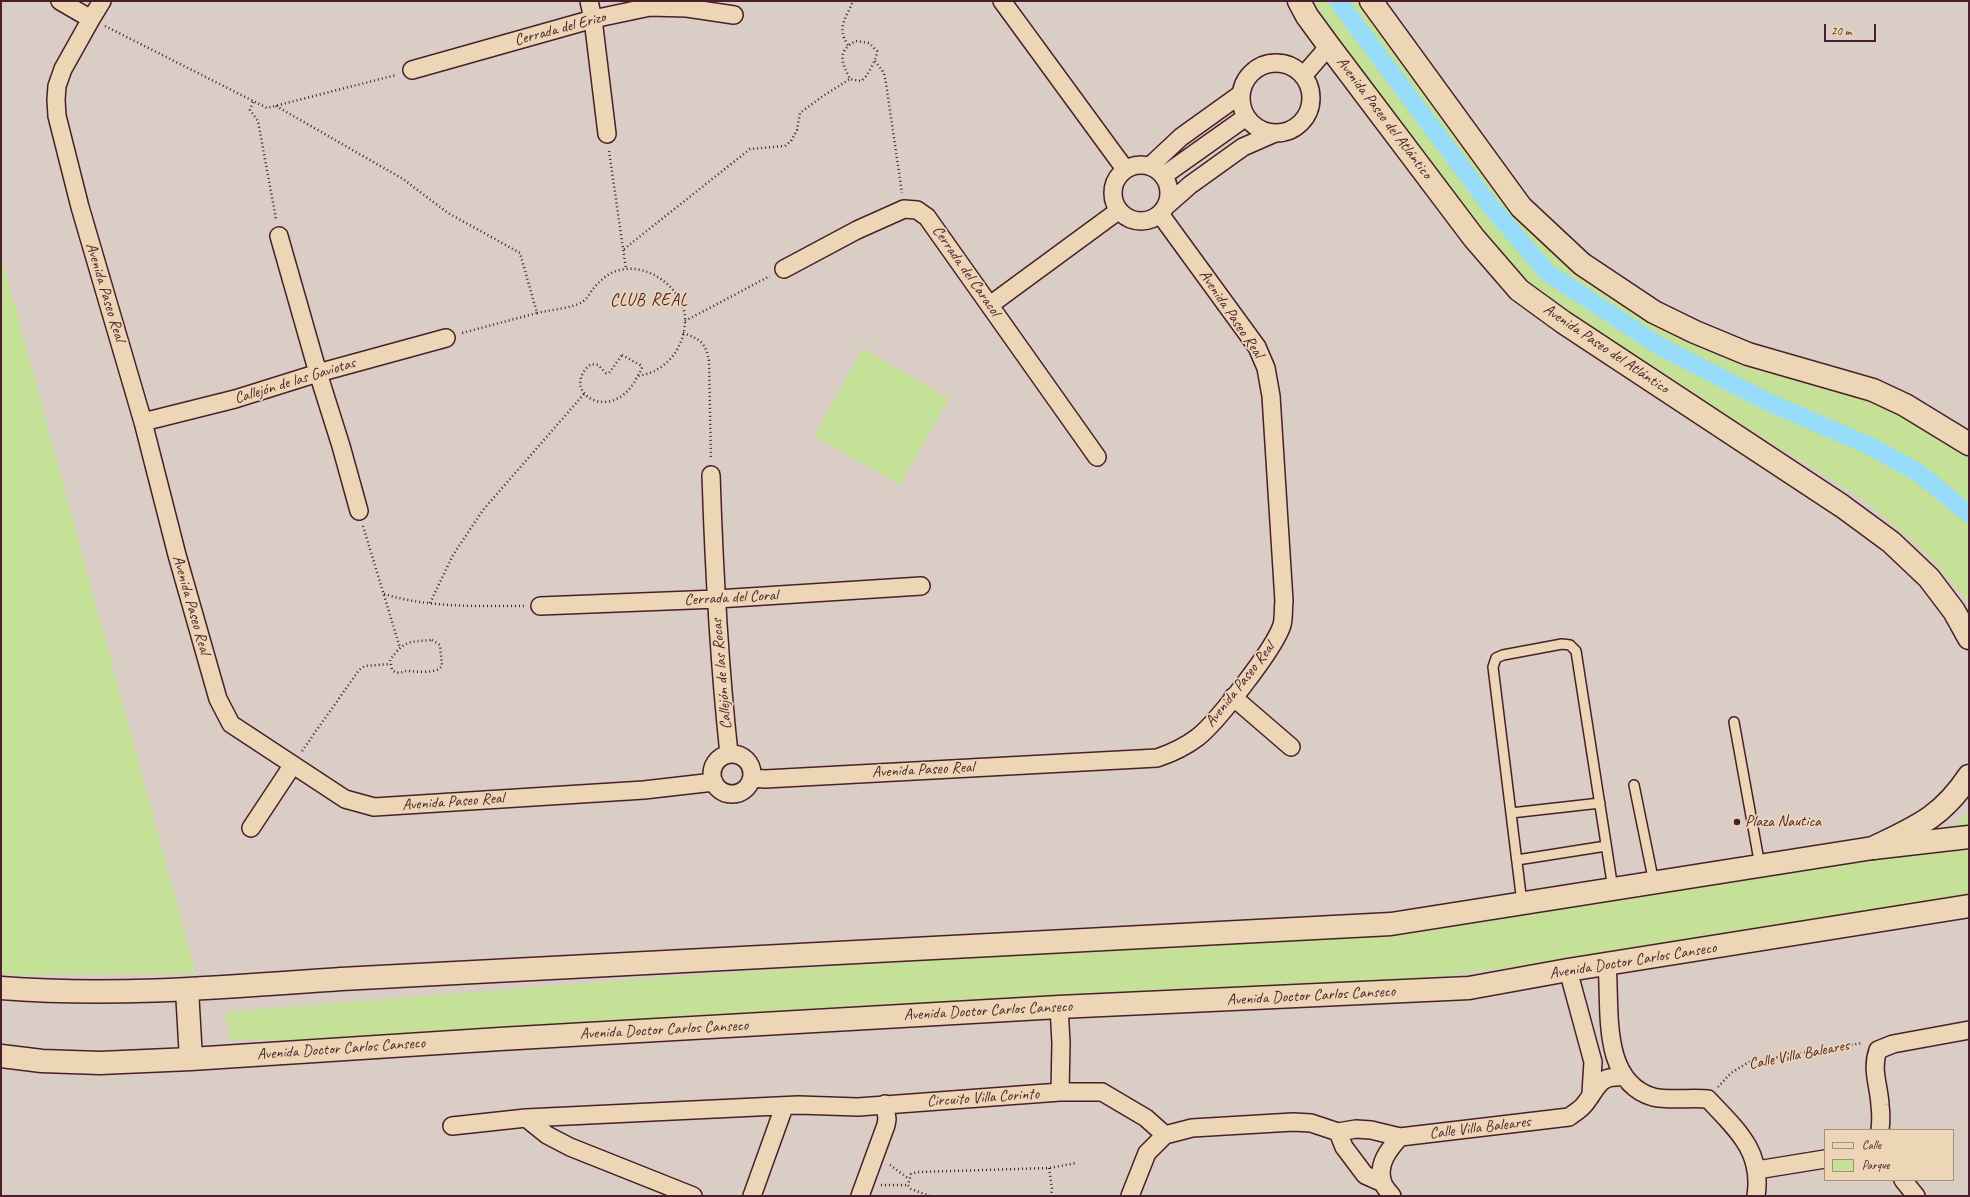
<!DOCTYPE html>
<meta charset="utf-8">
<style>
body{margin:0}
#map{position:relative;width:1970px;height:1197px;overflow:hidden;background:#d9cdc5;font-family:Caveat,sans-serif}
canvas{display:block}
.frame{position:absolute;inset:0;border:2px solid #4a1f2b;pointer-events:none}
.legend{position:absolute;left:1824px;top:1129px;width:130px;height:52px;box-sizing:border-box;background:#ecd6b5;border:1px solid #ab8d7e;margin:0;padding:5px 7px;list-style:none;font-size:12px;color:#4a1f2b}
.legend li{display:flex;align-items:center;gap:8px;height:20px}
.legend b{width:20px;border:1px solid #ab8d7e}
.scale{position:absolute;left:1824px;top:24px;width:52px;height:18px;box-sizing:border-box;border:2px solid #4a1f2b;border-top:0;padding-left:5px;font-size:12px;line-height:14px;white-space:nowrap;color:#4a1f2b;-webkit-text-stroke:3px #ecd6b5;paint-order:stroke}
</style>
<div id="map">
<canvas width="1970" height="1197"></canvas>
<div class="frame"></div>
<ul class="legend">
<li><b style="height:5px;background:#ecd6b5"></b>Calle</li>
<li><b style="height:11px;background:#c5e097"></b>Parque</li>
</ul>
<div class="scale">20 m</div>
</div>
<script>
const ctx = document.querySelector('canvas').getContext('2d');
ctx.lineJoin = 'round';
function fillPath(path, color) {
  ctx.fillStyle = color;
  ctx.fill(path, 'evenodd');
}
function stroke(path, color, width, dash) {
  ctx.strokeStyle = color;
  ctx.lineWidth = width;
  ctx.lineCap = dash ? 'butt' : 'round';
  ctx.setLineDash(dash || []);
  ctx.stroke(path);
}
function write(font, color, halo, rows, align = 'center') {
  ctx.font = font + ' Caveat,sans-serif';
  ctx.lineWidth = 3.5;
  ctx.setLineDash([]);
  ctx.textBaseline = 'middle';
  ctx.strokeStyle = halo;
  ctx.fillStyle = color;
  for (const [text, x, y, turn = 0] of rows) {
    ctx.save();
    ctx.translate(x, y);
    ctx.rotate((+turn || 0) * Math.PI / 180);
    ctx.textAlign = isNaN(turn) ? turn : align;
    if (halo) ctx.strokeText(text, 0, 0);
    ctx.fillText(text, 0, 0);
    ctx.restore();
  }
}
const green = new Path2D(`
 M 1312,1 L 1361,1 L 1580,267 L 1685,340 L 1789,374 L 1897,404 L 1969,449 L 1969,602 L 1921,548 L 1862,499 L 1639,360 L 1575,318 L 1536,288 L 1497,250 L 1413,137 L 1356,62 Z
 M 1,254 L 196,974 L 18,975 L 1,973 Z
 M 863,348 L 949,399 L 900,485 L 814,436 Z
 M 1969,811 L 1969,825 L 1951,829 Z
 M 1969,846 L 1969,894 L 1506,968 L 1386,983 L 435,1042 L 230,1040 L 225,1012 L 660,977 L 1123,948 L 1375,937 Z`);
const canal = new Path2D(`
 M 1338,1 L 1492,208 L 1548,273 L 1661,347 L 1768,402 L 1870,446 L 1919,473 L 1969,514`);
const path = new Path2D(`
 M 105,26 L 267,108 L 396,75
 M 856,41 L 869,43 L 877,51 C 877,58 867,78 861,81 L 850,79 C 842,63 836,51 856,41 Z
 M 848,45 C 836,27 846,19 853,1
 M 875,61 L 884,73 L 886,83 L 902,193
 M 253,102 L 250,110 L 258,121 L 276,219
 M 276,106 L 403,179 L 448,213 L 520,253 L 537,313 L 462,333
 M 609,151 L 626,269
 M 624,249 L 750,149 L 785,146 L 791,141 L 797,130 L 800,113 L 823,96 L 850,79
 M 537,313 C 549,310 573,308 582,302 C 587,299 590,293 593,289 C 602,278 612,270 626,269 C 654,266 687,293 685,322 C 684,350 664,373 637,376
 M 685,321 L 770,276
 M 683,333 C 700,339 706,343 709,361 L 711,459
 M 622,355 L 640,365 L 642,367 C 641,372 637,376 635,381 C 609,425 558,390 591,364 L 598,365 L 606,373 L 609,373 Z
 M 363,526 L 400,648
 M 384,594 C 430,608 478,606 525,606
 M 430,603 L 453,555 L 483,510 L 584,394
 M 432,640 L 440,645 L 442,666 L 439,669 C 431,673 419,672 410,671 C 402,670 401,676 392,670 L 390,660 C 405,640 408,642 432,640 Z
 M 302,751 L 359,670 L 365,666 L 390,664
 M 1718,1087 L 1731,1073 L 1749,1062 L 1862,1043
 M 890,1165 L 909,1179
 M 1049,1168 L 1052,1189 L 1051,1196
 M 881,1185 L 908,1185
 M 930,1196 L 911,1189 L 908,1185 L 911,1174 L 918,1172 L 1049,1168 L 1076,1163`);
const service = new Path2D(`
 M 1734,722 L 1760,866
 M 1634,785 L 1654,883
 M 1511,813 L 1600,803
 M 1517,860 L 1606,846
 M 1522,903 L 1493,667 L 1496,658 L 1503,655 L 1562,644 L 1570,645 L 1576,651 L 1613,889`);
const minor = new Path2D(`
 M 60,1 L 91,19
 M 102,1 L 91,19 L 63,69 L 57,86 L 56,100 L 57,116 L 80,207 L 143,422 L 177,555 L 218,699 L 231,724 L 345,799 L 374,807 L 644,790 L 714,782
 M 589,1 L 593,19 L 607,134
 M 1002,1 L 1125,169
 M1241 98a35 35 0 1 1 70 0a35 35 0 1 1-70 0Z
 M 412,70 L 593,19 L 650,7 L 687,8 L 734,15
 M 1303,76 L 1329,46
 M1113 193a28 28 0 1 1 56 0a28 28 0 1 1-56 0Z
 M 1150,166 L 1181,137 L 1241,94
 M 1163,176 L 1246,117
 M 1165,207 L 1190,185 L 1243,147 L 1275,133
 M 279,236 L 318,373 L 341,446 L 359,511
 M 784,269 L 857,230 L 904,209 L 917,210 L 927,217 L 1097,457
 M 990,305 L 1118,211
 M 143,422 L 235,399 L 318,373 L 446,338
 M 711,475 C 714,568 719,661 729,754
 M 540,606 L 717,599 L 921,586
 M 1233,697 L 1291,747
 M712 774a20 20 0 1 1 40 0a20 20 0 1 1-40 0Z
 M 752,778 L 765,779 L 1157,758 C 1172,753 1185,747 1198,737 C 1217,722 1275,648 1282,625 C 1284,618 1283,608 1284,601 L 1271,396 L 1266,368 L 1257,347 L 1160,214
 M 251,828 L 292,766
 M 1607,965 C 1611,1008 1600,1081 1653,1097 C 1670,1101 1691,1097 1708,1099 C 1736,1129 1763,1151 1756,1196
 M 1568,970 L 1593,1062 L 1591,1093
 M 1059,1007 L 1061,1043 L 1060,1092
 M 526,1118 L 547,1135 L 570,1147 L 693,1196
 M 452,1126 L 526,1118 L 798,1105 L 858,1107 L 1060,1092 L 1102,1092 L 1146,1118 L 1165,1135 L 1192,1128 L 1293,1122 L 1311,1123 L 1338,1132 L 1356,1129 L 1371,1130 L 1400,1137 L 1569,1117 C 1574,1113 1580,1110 1584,1105 C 1599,1087 1597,1075 1625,1077
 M 1880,1130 C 1881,1122 1881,1113 1880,1105 C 1879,1085 1871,1070 1878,1050 L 1893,1044 L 1969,1030
 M 1338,1132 L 1344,1147 L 1365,1175 L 1383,1183
 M 1757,1170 L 1825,1159
 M 1903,1180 L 1916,1196
 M 752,1196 L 784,1107
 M 860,1196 L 886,1125 L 887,1119 L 885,1104
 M 1130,1196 L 1147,1153 L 1165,1135
 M 1392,1196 C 1389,1192 1384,1187 1383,1183 C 1376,1165 1389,1149 1400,1137`);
const secondary = new Path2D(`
 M 1,988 C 115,997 228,987 341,979 L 1391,924 L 1873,848 L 1969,837
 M 187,990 L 191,1059
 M 1,1056 L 42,1061 L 100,1063 L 191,1059 L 500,1039 L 1059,1007 L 1469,988 L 1568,970 L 1969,906`);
const primary = new Path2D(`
 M 1299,1 L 1307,16 L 1329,46 L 1474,238 L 1519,290 L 1563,322 L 1842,506 L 1891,542 L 1929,578 L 1954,611 L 1969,638
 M 1371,1 L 1521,207 L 1582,264 L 1654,312 L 1695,332 L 1748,354 L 1873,390 L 1905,405 L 1969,444
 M 1873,848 C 1916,827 1941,818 1969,776`);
const markers = [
 [1737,822,4,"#4a1f2b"]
];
const streetNames = [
 ["Cerrada del Erizo",560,29,-15],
 ["Avenida Paseo del Atlántico",1384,118,53],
 ["Cerrada del Caracol",966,271,55],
 ["Avenida Paseo Real",105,292,73],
 ["Avenida Paseo Real",1231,314,56],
 ["Avenida Paseo del Atlántico",1606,349,34],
 ["Callejón de las Gaviotas",295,381,-17],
 ["Cerrada del Coral",731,598,-3],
 ["Avenida Paseo Real",191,605,74],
 ["Callejón de las Rocas",722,674,-95],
 ["Avenida Paseo Real",1240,685,-52],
 ["Avenida Paseo Real",923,770,-3],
 ["Avenida Paseo Real",453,802,-4],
 ["Avenida Doctor Carlos Canseco",1633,961,-9],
 ["Avenida Doctor Carlos Canseco",1311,996,-3],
 ["Avenida Doctor Carlos Canseco",988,1011,-3],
 ["Avenida Doctor Carlos Canseco",664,1030,-3],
 ["Avenida Doctor Carlos Canseco",341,1049,-4],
 ["Calle Villa Baleares",1799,1055,-11],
 ["Circuito Villa Corinto",983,1098,-4],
 ["Calle Villa Baleares",1480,1128,-7]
];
const poiNames = [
 ["Plaza Nautica",1745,822]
];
const neighbourhoodNames = [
 ["CLUB REAL",649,301]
];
fillPath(green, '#c5e097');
stroke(canal, '#97dcf9', 18);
stroke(service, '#4a1f2b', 12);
stroke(minor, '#4a1f2b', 20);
stroke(secondary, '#4a1f2b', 25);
stroke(primary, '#4a1f2b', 25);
stroke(path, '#4a1f2b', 2.5, [1, 3]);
stroke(service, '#ecd6b5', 9);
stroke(minor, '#ecd6b5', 17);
stroke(secondary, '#ecd6b5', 22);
stroke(primary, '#ecd6b5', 22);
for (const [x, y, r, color] of markers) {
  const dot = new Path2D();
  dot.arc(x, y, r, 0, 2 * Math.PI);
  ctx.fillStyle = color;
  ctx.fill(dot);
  stroke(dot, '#ecd6b5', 1.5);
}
write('16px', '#4a1f2b', '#ecd6b5', streetNames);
write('16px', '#4a1f2b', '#ecd6b5', poiNames, 'left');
ctx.letterSpacing = '1px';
write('17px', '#4a1f2b', '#ecd6b5', neighbourhoodNames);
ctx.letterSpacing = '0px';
</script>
